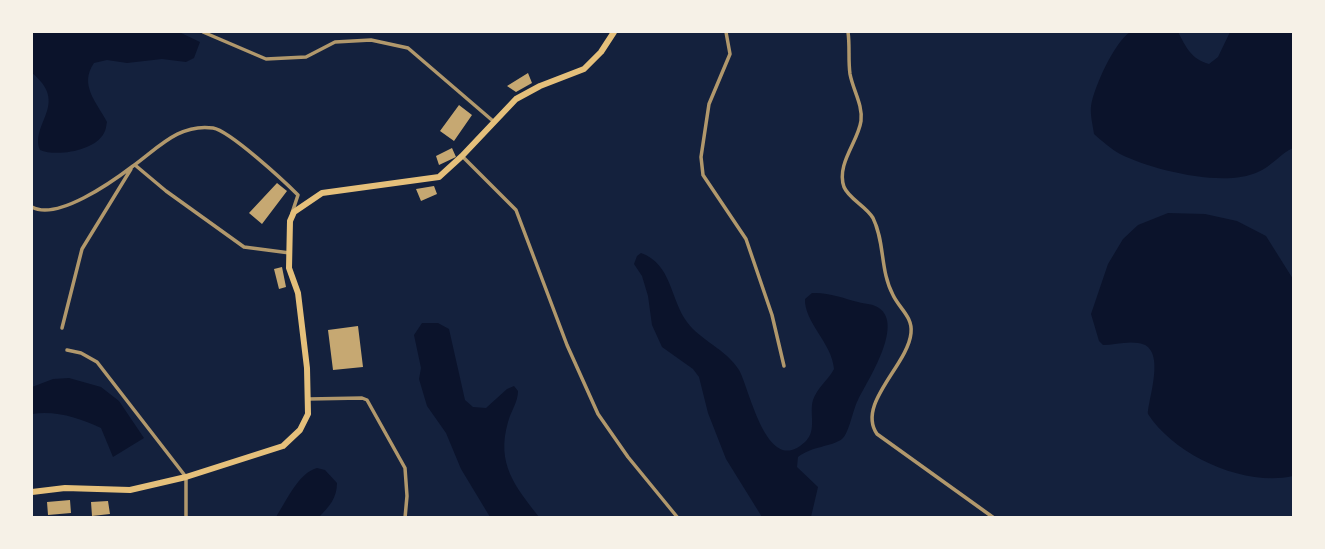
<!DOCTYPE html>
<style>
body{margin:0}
#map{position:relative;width:1325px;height:549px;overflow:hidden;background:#14213d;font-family:Signika,sans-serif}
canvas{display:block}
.frame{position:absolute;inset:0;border:33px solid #f6f1e7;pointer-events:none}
</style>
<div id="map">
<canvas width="1325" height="549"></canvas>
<div class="frame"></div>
</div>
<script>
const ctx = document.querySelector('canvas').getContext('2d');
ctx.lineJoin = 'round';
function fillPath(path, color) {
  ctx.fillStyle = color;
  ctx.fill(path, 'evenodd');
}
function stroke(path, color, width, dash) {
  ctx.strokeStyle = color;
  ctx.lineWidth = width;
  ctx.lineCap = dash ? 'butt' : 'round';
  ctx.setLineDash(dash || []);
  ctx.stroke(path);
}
const water = new Path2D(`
 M 32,32 L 179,32 L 200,42 L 194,58 L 186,62 L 162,59 L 127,63 L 107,60 L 94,63 C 79,85 96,101 107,122 C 106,126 106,130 104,133 C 95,151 56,157 40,150 C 30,123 70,104 32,73 Z
 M 1130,32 L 1178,32 C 1186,47 1191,59 1209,64 L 1218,57 L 1230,32 L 1293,32 L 1293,148 C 1281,153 1272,166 1258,172 C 1224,188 1152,170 1120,154 C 1111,149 1102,141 1094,134 C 1093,126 1090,115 1091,106 C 1094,87 1114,43 1130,32 Z
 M 1168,213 L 1205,214 L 1237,221 L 1266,236 L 1293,279 L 1293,476 C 1245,487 1175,456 1148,414 C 1148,399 1168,346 1138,343 C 1126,341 1114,345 1103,345 L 1099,341 L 1091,314 L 1108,264 L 1123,239 L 1138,225 Z
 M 641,253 C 672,264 670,299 687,322 C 701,341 726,349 739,370 C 750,389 767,480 806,441 C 817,430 809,413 813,400 C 817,388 829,379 834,369 C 832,343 804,322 805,299 L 812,293 C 828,292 843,298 858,302 C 865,304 874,304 879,308 C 904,325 868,380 858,400 C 853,409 849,434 842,439 C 831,447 812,446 798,457 L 797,467 L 818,487 L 811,517 L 762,517 L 726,459 L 708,413 L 699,377 L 693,369 L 662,347 L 652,325 L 648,296 L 642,276 L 634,264 L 637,256 Z
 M 422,323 L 438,323 L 449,329 L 465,400 L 473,407 L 486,408 L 507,389 L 514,386 L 518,391 C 518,402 511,411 508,422 C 496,464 515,486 539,517 L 490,517 L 461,469 L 446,433 L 427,406 L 419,379 L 421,368 L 414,335 Z
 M 69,378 L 101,387 L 119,401 L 144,438 L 113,457 L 101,428 C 80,418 55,410 32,414 L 32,387 L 53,379 Z
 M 317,468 L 325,470 L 337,483 C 337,498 329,507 319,517 L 276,517 C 286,502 298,473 317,468 Z`);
const building = new Path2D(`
 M 528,73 L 532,83 L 516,92 L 507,86 Z
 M 459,105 L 472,115 L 454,141 L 440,131 Z
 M 452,148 L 456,157 L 439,165 L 436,156 Z
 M 277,183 L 287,191 L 262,224 L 249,213 Z
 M 434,186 L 437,194 L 421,201 L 416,189 Z
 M 282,267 L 286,287 L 279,289 L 274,269 Z
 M 358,326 L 363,367 L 333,370 L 328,330 Z
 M 70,500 L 71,513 L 48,515 L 47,502 Z
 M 108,501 L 110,514 L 92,516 L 91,502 Z`);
const minor = new Path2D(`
 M 203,32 L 266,59 L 306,57 L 335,42 L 371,40 L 408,48 L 493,121
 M 726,32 L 730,54 L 709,104 L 701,157 L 703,175 L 746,239 L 772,315 L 784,366
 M 848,32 C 850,46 848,60 850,74 C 853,90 863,105 861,121 C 858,142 836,164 844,187 C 849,199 866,206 873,218 C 885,242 880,271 893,295 C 899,308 913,317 911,333 C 908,365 856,404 877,434 L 994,518
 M 462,156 L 516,210 L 567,345 L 598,414 L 628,457 L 678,518
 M 135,165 L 166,191 L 244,247 L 290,253
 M 32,207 C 57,221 112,182 133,166 C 157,149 179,123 213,128 C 230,131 284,181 298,195 L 292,213
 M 62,328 L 82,249 L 131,169
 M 67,350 L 81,353 L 97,362 L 186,477 L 186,518
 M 308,399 L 362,398 L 367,400 L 405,468 L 407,496 L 405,518`);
const trunk = new Path2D(`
 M 32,492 L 65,488 L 130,490 L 186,477 L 283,446 L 300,430 L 308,414 L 307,368 L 298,293 L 289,268 L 290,221 L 294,212 L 322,193 L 439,177 L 462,156 L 516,99 L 540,86 L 584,69 L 601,52 L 614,32`);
fillPath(water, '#0b132b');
fillPath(building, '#c6a872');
stroke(minor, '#b1986c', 3.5);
stroke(trunk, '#e5c07b', 6);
</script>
